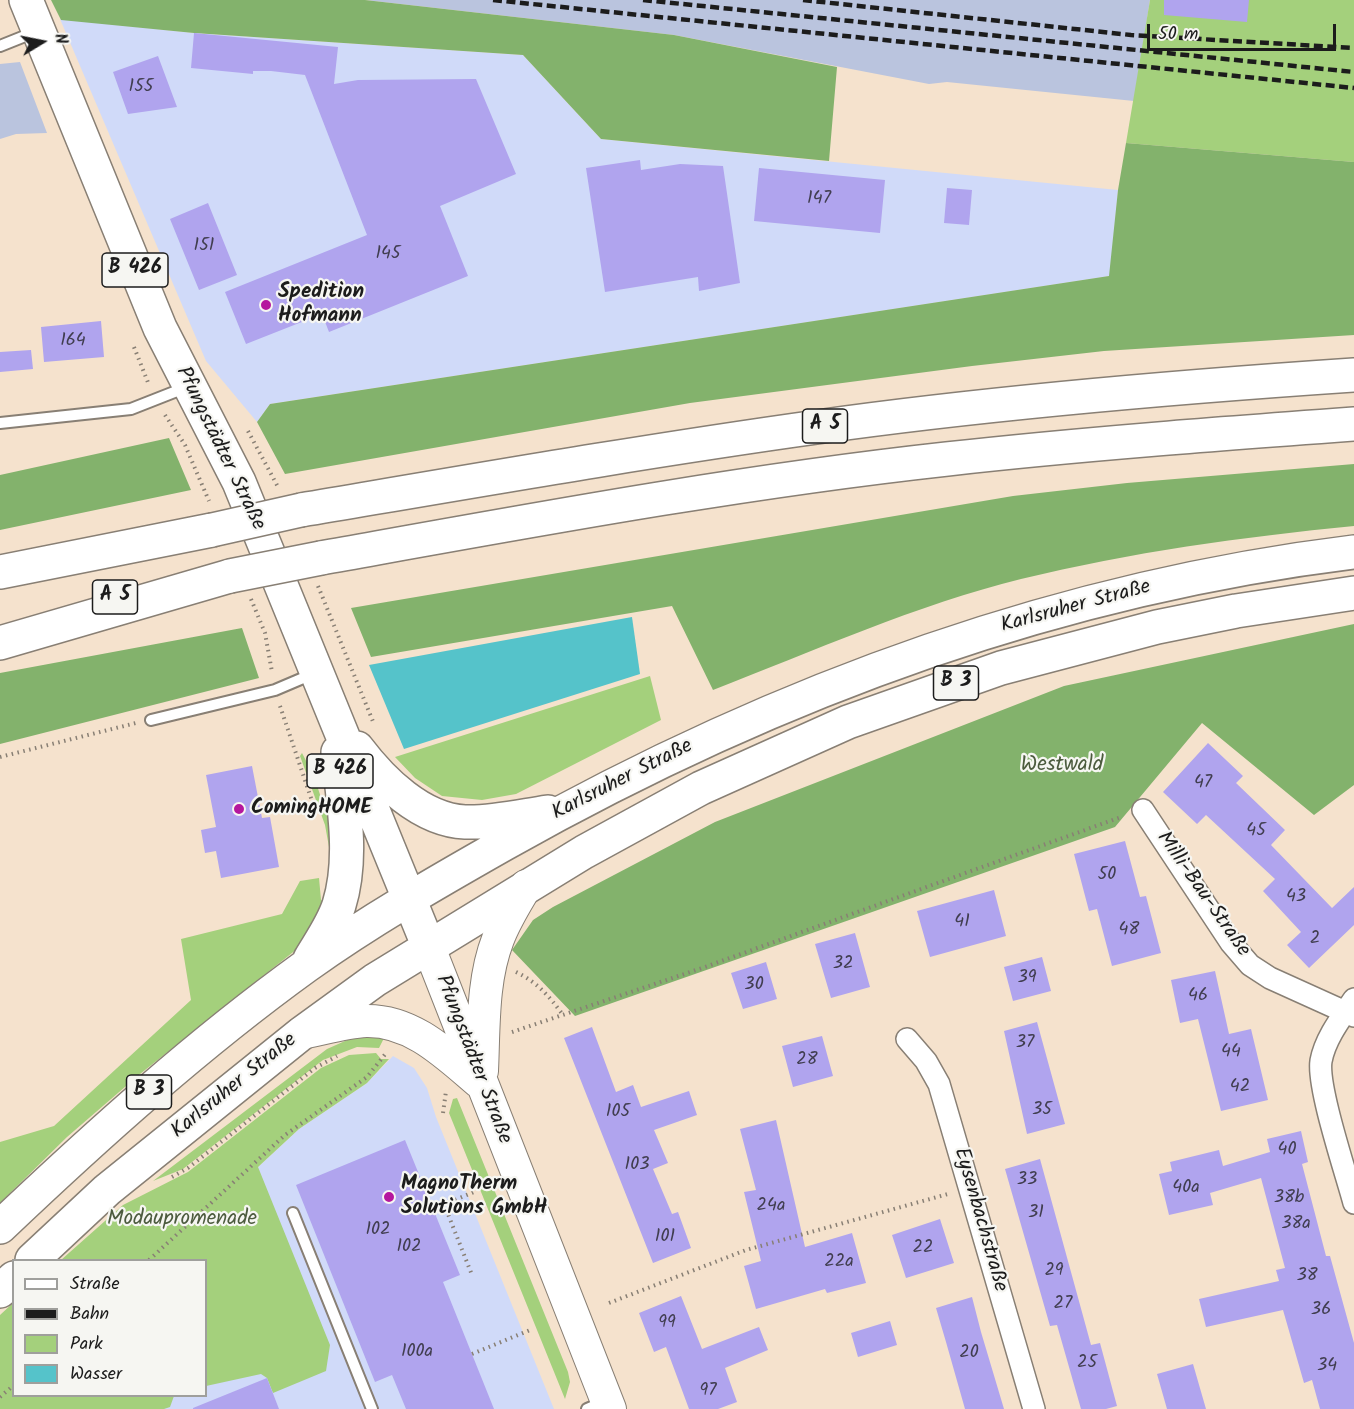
<!DOCTYPE html>
<meta charset="utf-8">
<style>
body{margin:0}
#map{position:relative;width:1354px;height:1409px;overflow:hidden;background:#f5e2cd;font-family:Kalam,sans-serif}
canvas{display:block}
.legend{position:absolute;left:12px;top:1259px;width:195px;height:138px;box-sizing:border-box;background:#f6f6f2;border:2px solid #9f9f9c;margin:0;padding:8px 10px;list-style:none;font-size:18px;color:#1c1c1c}
.legend li{display:flex;align-items:center;gap:12px;height:30px}
.legend b{width:30px;border:2px solid #9f9f9c}
.north{position:absolute;left:12px;top:12px;width:60px;height:60px;-webkit-text-stroke:4px #f6f6f2;paint-order:stroke;rotate:80deg;font-size:16px;font-weight:700;line-height:24px;text-align:center;color:#1c1c1c}
.north::after{content:'';display:block;margin:auto;width:21px;height:27px;background:#1c1c1c;clip-path:polygon(50% 0,100% 100%,50% 72%,0 100%)}
.scale{position:absolute;left:1147px;top:24px;width:189px;height:27px;box-sizing:border-box;border:3px solid #1c1c1c;border-top:0;padding-left:8px;font-size:18px;line-height:21px;white-space:nowrap;color:#1c1c1c;-webkit-text-stroke:4px #f6f6f2;paint-order:stroke}
</style>
<div id="map">
<canvas width="1354" height="1409"></canvas>
<ul class="legend">
<li><b style="height:8px;background:#fff"></b>Straße</li>
<li><b style="height:8px;background:#1c1c1c"></b>Bahn</li>
<li><b style="height:16px;background:#a4d07c"></b>Park</li>
<li><b style="height:16px;background:#55c3ca"></b>Wasser</li>
</ul>
<div class="north">N</div>
<div class="scale">50 m</div>
</div>
<script>
const ctx = document.querySelector('canvas').getContext('2d');
ctx.lineJoin = 'round';
function fillPath(path, color) {
  ctx.fillStyle = color;
  ctx.fill(path, 'evenodd');
}
function stroke(path, color, width, dash) {
  ctx.strokeStyle = color;
  ctx.lineWidth = width;
  ctx.lineCap = dash ? 'butt' : 'round';
  ctx.setLineDash(dash || []);
  ctx.stroke(path);
}
function write(font, color, halo, rows, align = 'center') {
  ctx.font = font + ' Kalam,sans-serif';
  ctx.lineWidth = 4.5;
  ctx.setLineDash([]);
  ctx.textBaseline = 'middle';
  ctx.strokeStyle = halo;
  ctx.fillStyle = color;
  for (const [text, x, y, turn = 0] of rows) {
    ctx.save();
    ctx.translate(x, y);
    ctx.rotate((+turn || 0) * Math.PI / 180);
    ctx.textAlign = isNaN(turn) ? turn : align;
    if (halo) ctx.strokeText(text, 0, 0);
    ctx.fillText(text, 0, 0);
    ctx.restore();
  }
}
const built = new Path2D(`
 M 60,19 L 194,33 L 523,55 L 601,139 L 1118,190 L 1110,276 L 270,404 L 257,422 L 206,361 Z
 M 393,1056 L 414,1068 L 427,1088 L 436,1117 L 554,1409 L 33,1409 L 48,1396 L 206,1396 L 206,1260 L 258,1167 L 299,1129 L 367,1083 Z`);
const industrial = new Path2D(`
 M 365,0 L 1150,0 L 1134,101 L 947,82 L 929,84 L 674,35 Z
 M 20,62 L 47,133 L 16,134 L 0,139 L 0,64 Z`);
const green = new Path2D(`
 M 1150,0 L 1354,0 L 1354,162 L 1126,143 Z
 M 650,676 L 661,720 L 516,794 L 482,800 L 442,796 L 415,778 L 395,757 Z
 M 302,753 L 314,776 L 333,835 L 330,873 L 329,847 L 325,825 L 300,756 Z
 M 319,878 L 321,900 L 327,904 L 307,941 L 140,1074 L 67,1137 L 0,1203 L 0,1142 L 54,1126 L 191,1000 L 181,939 L 282,914 L 300,881 Z
 M 386,1034 L 379,1048 L 357,1047 L 323,1060 L 183,1169 L 153,1181 L 327,1049 L 354,1037 Z
 M 376,1053 L 381,1059 L 389,1059 L 367,1083 L 299,1129 L 258,1167 L 330,1345 L 326,1371 L 273,1393 L 267,1378 L 261,1374 L 206,1386 L 206,1260 L 61,1260 L 123,1205 L 188,1172 L 321,1068 L 349,1055 Z
 M 457,1098 L 568,1372 L 570,1382 L 565,1399 L 449,1113 L 453,1099 Z
 M 13,1303 L 14,1396 L 174,1396 L 170,1407 L 164,1409 L 0,1409 L 0,1315 Z`);
const forest = new Path2D(`
 M 51,0 L 365,0 L 674,35 L 837,67 L 829,161 L 601,139 L 523,55 L 194,33 L 61,20 Z
 M 1126,143 L 1354,162 L 1354,335 L 1104,351 L 972,366 L 690,403 L 285,474 L 257,422 L 270,404 L 1109,276 L 1118,190 Z
 M 169,438 L 191,490 L 0,530 L 0,475 Z
 M 1354,464 L 1354,526 C 1242,537 1131,552 1021,579 C 919,604 811,652 713,690 L 672,606 L 371,657 L 351,608 L 1013,496 L 1127,483 Z
 M 1354,624 L 1354,785 L 1314,815 L 1202,723 L 1115,827 L 575,1016 L 512,950 L 533,920 L 553,907 L 715,822 L 1064,686 Z
 M 242,628 L 259,678 L 0,744 L 0,673 Z`);
const water = new Path2D(`
 M 632,617 L 640,674 L 404,749 L 369,665 Z`);
const building = new Path2D(`
 M 1164,0 L 1249,0 L 1247,22 L 1164,15 Z
 M 194,33 L 338,47 L 334,84 L 358,80 L 476,79 L 516,174 L 440,206 L 468,276 L 329,332 L 322,314 L 246,344 L 225,292 L 367,235 L 305,75 L 271,71 L 253,71 L 253,74 L 191,68 Z
 M 158,56 L 177,107 L 128,114 L 113,72 Z
 M 640,160 L 641,170 L 680,164 L 723,166 L 740,283 L 699,291 L 698,277 L 605,292 L 586,168 Z
 M 759,168 L 885,180 L 880,233 L 754,221 Z
 M 947,188 L 972,190 L 969,225 L 944,223 Z
 M 208,203 L 237,275 L 199,290 L 170,219 Z
 M 101,321 L 104,357 L 44,362 L 41,327 Z
 M 31,350 L 33,369 L 0,372 L 0,352 Z
 M 1208,743 L 1243,776 L 1236,783 L 1285,830 L 1271,845 L 1332,908 L 1354,887 L 1354,925 L 1309,968 L 1287,945 L 1301,932 L 1263,891 L 1275,879 L 1206,815 L 1197,824 L 1163,792 Z
 M 252,766 L 262,818 L 270,817 L 279,867 L 221,878 L 216,851 L 205,853 L 201,830 L 216,827 L 206,775 Z
 M 1125,841 L 1140,897 L 1146,896 L 1161,953 L 1112,966 L 1097,909 L 1089,911 L 1074,854 Z
 M 994,890 L 1006,936 L 930,957 L 917,911 Z
 M 855,933 L 870,987 L 831,998 L 815,944 Z
 M 1042,957 L 1051,991 L 1013,1001 L 1004,967 Z
 M 766,962 L 777,999 L 743,1009 L 731,973 Z
 M 1215,971 L 1229,1034 L 1251,1029 L 1268,1100 L 1221,1111 L 1198,1019 L 1180,1023 L 1171,980 Z
 M 1037,1022 L 1065,1124 L 1027,1134 L 1004,1031 Z
 M 592,1027 L 616,1092 L 633,1085 L 641,1107 L 689,1091 L 697,1115 L 654,1130 L 668,1163 L 653,1169 L 672,1214 L 678,1212 L 691,1248 L 653,1263 L 564,1038 Z
 M 822,1036 L 833,1076 L 793,1087 L 782,1046 Z
 M 776,1120 L 805,1247 L 852,1233 L 866,1283 L 827,1293 L 825,1289 L 756,1309 L 744,1266 L 761,1261 L 744,1192 L 756,1190 L 740,1129 Z
 M 1301,1131 L 1308,1162 L 1302,1164 L 1326,1256 L 1330,1256 L 1354,1343 L 1354,1409 L 1320,1409 L 1312,1380 L 1304,1383 L 1283,1310 L 1206,1327 L 1199,1299 L 1279,1281 L 1276,1270 L 1285,1268 L 1261,1178 L 1210,1193 L 1213,1205 L 1169,1215 L 1159,1174 L 1172,1171 L 1170,1162 L 1219,1150 L 1223,1166 L 1270,1152 L 1267,1139 Z
 M 405,1140 L 460,1275 L 443,1282 L 494,1409 L 406,1409 L 392,1375 L 375,1382 L 296,1185 Z
 M 1040,1159 L 1091,1345 L 1100,1343 L 1117,1406 L 1106,1409 L 1081,1409 L 1057,1325 L 1050,1326 L 1005,1169 Z
 M 940,1219 L 954,1263 L 906,1278 L 892,1235 Z
 M 681,1296 L 702,1349 L 759,1327 L 768,1350 L 725,1368 L 737,1402 L 718,1409 L 689,1409 L 666,1347 L 654,1352 L 639,1313 Z
 M 972,1297 L 981,1332 L 1004,1409 L 965,1409 L 946,1342 L 936,1308 Z
 M 890,1321 L 897,1345 L 858,1357 L 851,1333 Z
 M 1193,1364 L 1206,1409 L 1167,1409 L 1157,1374 Z
 M 267,1378 L 279,1409 L 193,1409 L 193,1408 Z`);
const path = new Path2D(`
 M 134,347 L 149,385
 M 165,415 L 185,445 L 209,501
 M 248,431 L 278,487
 M 318,586 L 374,724
 M 251,599 L 265,633 L 272,672
 M 280,706 L 314,807
 M 0,757 L 136,723
 M 516,972 C 537,982 549,996 563,1015
 M 512,1032 L 702,968 L 1121,817
 M 443,1113 L 446,1091
 M 172,1177 L 188,1168 L 315,1068 L 337,1056
 M 444,1204 L 472,1275
 M 433,1209 L 474,1192
 M 149,1260 L 285,1135 L 367,1077 L 387,1052
 M 609,1303 L 746,1250 L 948,1194
 M 472,1354 L 530,1330
 M 0,1397 L 14,1385`);
const service = new Path2D(`
 M 0,46 L 35,32
 M 0,423 L 131,409 L 187,387
 M 151,720 L 275,690 L 315,673
 M 293,1213 L 372,1409
 M 587,1409 L 603,1402`);
const minor = new Path2D(`
 M 1143,810 L 1231,943 L 1250,965 L 1270,978 L 1354,1016
 M 1354,999 C 1341,1018 1325,1039 1321,1061 C 1317,1087 1346,1173 1354,1203
 M 907,1039 L 926,1061 L 939,1084 L 1034,1409`);
const secondary = new Path2D(`
 M 428,945 L 610,1409
 M 302,1033 C 323,1029 345,1022 366,1021 C 412,1020 446,1054 479,1082
 M 482,1071 C 484,1027 482,980 498,939 C 505,920 516,903 526,886`);
const primary = new Path2D(`
 M 26,0 L 160,328 L 239,482 L 428,945
 M 357,748 C 382,781 421,820 465,822 C 492,823 521,816 548,812
 M 310,959 C 320,942 333,924 339,905 C 354,857 343,802 338,752
 M 0,1227 C 97,1135 198,1044 306,966 C 369,921 437,882 504,844 C 768,695 1051,589 1354,552
 M 32,1260 L 107,1190 L 302,1033 L 375,980 L 584,852 L 701,788 L 848,722 L 1001,668 L 1157,627 L 1236,611 L 1354,593
 M 0,1291 L 14,1278`);
const motorway = new Path2D(`
 M 301,510 C 473,481 645,451 817,427 C 995,402 1175,387 1354,375
 M 321,558 C 528,521 737,482 947,459 C 1082,444 1218,434 1354,424
 M 0,572 L 212,530
 M 0,643 L 230,576`);
const rail = new Path2D(`
 M 493,0 L 1354,88
 M 643,0 L 1354,72
 M 803,0 L 1131,35 L 1354,48`);
const motorwayBridge = new Path2D(`
 M 212,530 L 301,510
 M 230,576 L 321,558`);
const markers = [
 [266,305,6,"#b5179e"],
 [239,809,6,"#b5179e"],
 [389,1197,6,"#b5179e"]
];
const numberNames = [
 ["155",141,88],
 ["147",819,200],
 ["151",204,247],
 ["145",388,255],
 ["164",73,342],
 ["47",1203,784],
 ["45",1256,832],
 ["50",1107,876],
 ["43",1296,898],
 ["41",962,923],
 ["48",1129,931],
 ["2",1315,940],
 ["32",843,965],
 ["39",1027,979],
 ["30",754,986],
 ["46",1198,997],
 ["37",1025,1044],
 ["44",1231,1053],
 ["28",807,1061],
 ["42",1240,1088],
 ["35",1042,1111],
 ["105",618,1113],
 ["40",1287,1151],
 ["103",637,1166],
 ["33",1027,1181],
 ["40a",1186,1189],
 ["38b",1289,1199],
 ["24a",771,1207],
 ["31",1036,1214],
 ["38a",1296,1225],
 ["102",378,1231],
 ["101",665,1238],
 ["102",409,1248],
 ["22",923,1249],
 ["22a",839,1263],
 ["29",1054,1272],
 ["38",1307,1277],
 ["27",1063,1305],
 ["36",1321,1311],
 ["99",667,1324],
 ["100a",417,1353],
 ["20",969,1354],
 ["25",1087,1364],
 ["34",1327,1367],
 ["97",708,1392]
];
const shields = [
 [135,270,66],
 [825,426,45],
 [115,597,45],
 [956,683,45],
 [340,771,66],
 [149,1092,45]
];
const shieldNames = [
 ["B 426",135,270],
 ["A 5",825,426],
 ["A 5",115,597],
 ["B 3",956,683],
 ["B 426",340,771],
 ["B 3",149,1092]
];
const poiNames = [
 ["Spedition",278,293],
 ["Hofmann",278,317],
 ["ComingHOME",251,809],
 ["MagnoTherm",401,1185],
 ["Solutions GmbH",401,1209]
];
const streetNames = [
 ["Pfungstädter Straße",219,449,64],
 ["Karlsruher Straße",1076,608,-15],
 ["Karlsruher Straße",623,781,-27],
 ["Milli-Bau-Straße",1202,895,55],
 ["Pfungstädter Straße",472,1060,69],
 ["Karlsruher Straße",235,1087,-39],
 ["Eysenbachstraße",979,1220,74]
];
const parkNames = [
 ["Westwald",1062,766],
 ["Modaupromenade",182,1220]
];
fillPath(built, '#d0daf9');
fillPath(industrial, '#bac4de');
fillPath(green, '#a4d07c');
fillPath(forest, '#83b26c');
fillPath(water, '#55c3ca');
fillPath(building, '#b0a4ee');
stroke(service, '#887f74', 14);
stroke(minor, '#887f74', 24);
stroke(secondary, '#887f74', 34);
stroke(primary, '#887f74', 36);
stroke(motorway, '#887f74', 36);
stroke(path, '#887f74', 4, [1.5, 4.5]);
stroke(service, '#fff', 10);
stroke(minor, '#fff', 21);
stroke(secondary, '#fff', 32);
stroke(primary, '#fff', 33);
stroke(motorway, '#fff', 33);
stroke(rail, '#1c1c1c', 4.5, [9, 4.5]);
stroke(motorwayBridge, '#887f74', 36, []);
stroke(motorwayBridge, '#fff', 33);
for (const [x, y, r, color] of markers) {
  const dot = new Path2D();
  dot.arc(x, y, r, 0, 2 * Math.PI);
  ctx.fillStyle = color;
  ctx.fill(dot);
  stroke(dot, '#f6f6f2', 2);
}
write('18px', '#413e50', null, numberNames);
for (const [x, y, w] of shields) {
  const box = new Path2D();
  box.roundRect(x - w / 2, y - 17, w, 34, 4.5);
  ctx.fillStyle = '#f6f6f2';
  ctx.fill(box);
  stroke(box, '#1c1c1c', 1.5);
}
write('bold 20px', '#1c1c1c', null, shieldNames);
write('bold 21px', '#1c1c1c', '#f6f6f2', poiNames, 'left');
write('21px', '#1c1c1c', '#f6f6f2', streetNames);
write('21px', '#4c5b3e', '#f6f6f2', parkNames);
</script>
